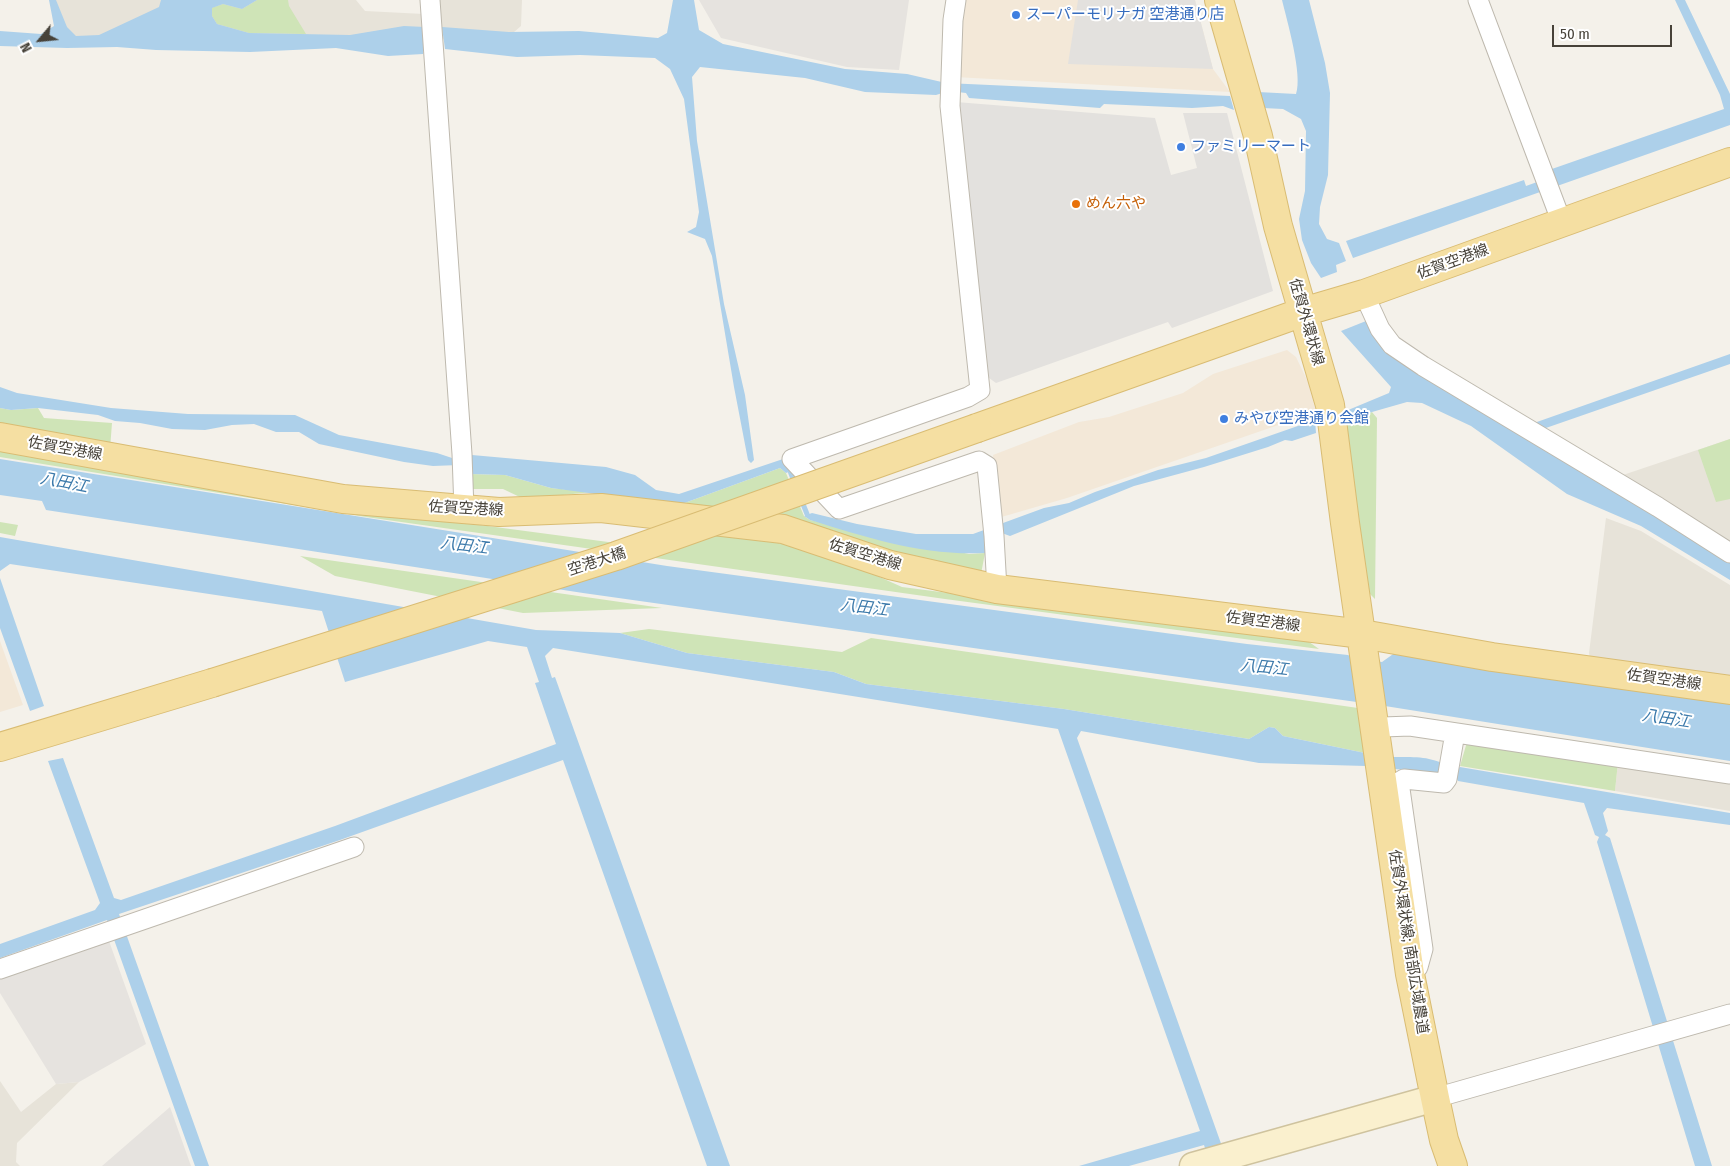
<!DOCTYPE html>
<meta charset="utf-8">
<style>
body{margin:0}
#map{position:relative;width:1730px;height:1166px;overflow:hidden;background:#f4f1ea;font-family:"Fira Sans Condensed",sans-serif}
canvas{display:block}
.north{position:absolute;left:15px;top:15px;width:50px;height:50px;-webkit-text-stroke:4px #fff;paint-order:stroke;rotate:242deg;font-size:14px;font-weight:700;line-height:20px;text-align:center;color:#474239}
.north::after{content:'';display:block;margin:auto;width:18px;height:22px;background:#474239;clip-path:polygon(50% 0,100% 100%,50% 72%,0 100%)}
.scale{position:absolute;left:1552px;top:25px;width:120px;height:22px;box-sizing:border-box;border:2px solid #474239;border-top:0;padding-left:6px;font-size:15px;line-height:18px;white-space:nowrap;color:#474239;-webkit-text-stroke:4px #fff;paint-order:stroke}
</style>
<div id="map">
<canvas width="1730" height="1166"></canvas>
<div class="north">N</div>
<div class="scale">50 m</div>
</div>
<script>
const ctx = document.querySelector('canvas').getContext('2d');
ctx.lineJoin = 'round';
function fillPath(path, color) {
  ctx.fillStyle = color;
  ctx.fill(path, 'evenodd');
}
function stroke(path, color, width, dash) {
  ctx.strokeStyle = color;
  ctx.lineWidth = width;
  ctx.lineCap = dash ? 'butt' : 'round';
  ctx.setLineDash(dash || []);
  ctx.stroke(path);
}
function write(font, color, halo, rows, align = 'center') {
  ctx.font = font + ' "Fira Sans Condensed","Noto Sans JP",sans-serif';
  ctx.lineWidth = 4;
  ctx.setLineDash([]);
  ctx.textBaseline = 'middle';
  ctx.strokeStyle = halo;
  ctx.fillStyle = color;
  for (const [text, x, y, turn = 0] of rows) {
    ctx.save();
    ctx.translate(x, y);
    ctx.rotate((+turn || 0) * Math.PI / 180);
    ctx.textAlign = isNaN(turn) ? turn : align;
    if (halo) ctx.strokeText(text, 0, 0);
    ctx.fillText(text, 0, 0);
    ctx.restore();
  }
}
const residential = new Path2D(`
 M 52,0 L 356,0 L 365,11 L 424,14 L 424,0 L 522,0 L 521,26 L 506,39 L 69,42 Z
 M 1730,439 L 1730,549 L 1620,476 Z
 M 1606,518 L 1641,531 L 1730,585 L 1730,684 L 1591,664 L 1589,653 Z
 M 1618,762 L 1730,778 L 1730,811 L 1615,791 Z
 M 0,1081 L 21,1112 L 56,1084 L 79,1082 L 17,1143 L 16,1162 L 20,1166 L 0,1166 Z`);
const commercial = new Path2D(`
 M 961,0 L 1195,0 L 1213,69 L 1230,92 L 955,77 Z
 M 1287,350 L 1296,357 L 1308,382 L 1316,412 L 1067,498 L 998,518 L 993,455 L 1079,422 L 1109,417 L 1183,393 L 1213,374 Z
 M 0,641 L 23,705 L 0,712 Z`);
const industrial = new Path2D(`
 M 699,0 L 909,0 L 899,70 L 847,67 L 721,38 Z
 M 109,941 L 146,1044 L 79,1082 L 56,1084 L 0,993 L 0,978 Z
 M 170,1107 L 191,1166 L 102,1166 Z`);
const green = new Path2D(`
 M 257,0 L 288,0 L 289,6 L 306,34 L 249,33 L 217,24 L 212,16 L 211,8 L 223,4 L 242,9 Z
 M 0,408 L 11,410 L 38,408 L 44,418 L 112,423 L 110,449 L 0,429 Z
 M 1372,412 L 1377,418 L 1375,599 L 1369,593 L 1344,424 Z
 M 1730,439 L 1730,499 L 1716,502 L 1698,450 Z
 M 0,447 L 367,510 L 661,549 L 721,533 L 819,550 L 902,587 L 1305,639 L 1319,649 L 945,599 L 366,517 L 0,457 Z
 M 780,468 L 786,473 L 804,516 L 810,520 L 969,554 L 985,553 L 981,574 L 679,505 Z
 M 471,474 L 505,475 L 551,488 L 592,492 L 524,499 L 503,489 L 473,489 Z
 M 0,522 L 18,525 L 15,536 L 0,533 Z
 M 300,556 L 662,608 L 523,613 L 335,576 Z
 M 649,629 L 842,652 L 871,638 L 1358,708 L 1365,753 L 1283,736 L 1275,728 L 1269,727 L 1249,739 L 1064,709 L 866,684 L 834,672 L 687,653 L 620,633 Z
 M 1467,742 L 1618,762 L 1615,791 L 1460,766 Z`);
const parking = new Path2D(`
 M 1078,0 L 1195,0 L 1213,69 L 1068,64 Z
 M 956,102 L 1155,118 L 1171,175 L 1197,168 L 1183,113 L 1227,113 L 1273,291 L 1172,328 L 1168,322 L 996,383 L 985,375 Z`);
const water = new Path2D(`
 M 49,0 L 56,0 L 67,27 L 76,36 L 99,35 L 159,7 L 161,0 L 257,0 L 242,9 L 223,4 L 212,8 L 212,16 L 217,24 L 249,33 L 350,35 L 404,26 L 425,27 L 426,41 L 423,54 L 388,56 L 336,48 L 250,52 L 156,50 L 117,47 L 67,48 L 0,46 L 0,31 L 41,34 L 54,26 Z
 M 673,0 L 694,0 L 699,30 L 723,44 L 845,69 L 907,74 L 946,83 L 1230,96 L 1234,110 L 1223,106 L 1192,108 L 1104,104 L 1100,108 L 969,98 L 966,93 L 949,91 L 936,95 L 865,92 L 805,78 L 700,67 L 692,77 L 697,141 L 724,304 L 745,395 L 754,460 L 751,463 L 748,460 L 734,387 L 712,256 L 705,239 L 687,232 L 696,227 L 699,212 L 684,99 L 670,69 L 655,58 L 580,55 L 517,57 L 445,49 L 442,27 L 509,32 L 579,31 L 658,38 L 667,33 Z
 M 1282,0 L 1309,0 L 1325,63 L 1330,93 L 1328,175 L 1320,207 L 1319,224 L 1327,239 L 1339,243 L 1346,261 L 1336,265 L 1337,272 L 1321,278 L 1311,263 L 1302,240 L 1299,219 L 1305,191 L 1306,131 L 1301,119 L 1283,109 L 1263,108 L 1258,92 L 1296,94 C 1303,75 1287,21 1282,0 Z
 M 1675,0 L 1685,0 L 1730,94 L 1730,125 L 1353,258 L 1346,241 L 1524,180 L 1526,186 L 1551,177 L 1549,170 L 1724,109 L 1720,95 Z
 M 1366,321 L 1378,340 L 1660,516 L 1730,562 L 1730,580 L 1641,526 L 1567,494 L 1471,426 L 1422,403 L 1407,402 L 1372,412 L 1344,424 L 1341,413 L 1389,393 L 1391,387 L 1341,331 Z
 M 1730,354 L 1730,364 L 1543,429 L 1534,423 Z
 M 0,387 L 17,393 L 111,408 L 188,414 L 295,415 L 339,435 L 437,453 L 455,459 L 468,459 L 472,455 L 606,467 L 635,475 L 656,490 L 679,494 L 789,457 L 793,470 L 786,473 L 780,468 L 679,505 L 551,488 L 505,475 L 471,474 L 459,465 L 433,466 L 404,462 L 319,444 L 299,432 L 276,432 L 254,424 L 232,425 L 205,430 L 172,429 L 140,423 L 115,421 L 98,415 L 38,408 L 11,410 L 0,408 Z
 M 1315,420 L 1316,433 L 1292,441 L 1285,440 L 1268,447 L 1204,467 L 1134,486 L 1010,536 L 999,532 L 985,553 C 924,556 868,538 810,520 L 804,516 L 812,513 L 857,524 L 916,534 L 973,534 L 1044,508 L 1069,503 L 1095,492 L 1158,470 L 1206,458 Z
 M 0,459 L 667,566 L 1247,644 L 1348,655 L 1353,658 L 1382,662 L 1396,652 L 1730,701 L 1730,761 L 1385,706 L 583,593 L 46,510 L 42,501 L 0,495 Z
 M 0,537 L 536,630 L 620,633 L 687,653 L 834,672 L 866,684 L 1064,709 L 1249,739 L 1269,727 L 1275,728 L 1283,736 L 1365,753 L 1366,766 L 1259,763 L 1081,731 L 1077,738 L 1229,1166 L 1211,1166 L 1204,1145 L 1129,1166 L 1079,1166 L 1200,1131 L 1058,729 L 553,648 L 545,656 L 552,678 L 555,677 L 730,1166 L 707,1166 L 563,760 L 340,840 L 119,914 L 209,1166 L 195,1166 L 107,920 L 0,958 L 0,944 L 95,910 L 100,903 L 48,761 L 63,758 L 114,898 L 121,900 L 335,826 L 556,744 L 535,683 L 539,682 L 527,647 L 488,641 L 345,682 L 322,611 L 10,564 L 0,571 Z
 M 0,578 L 44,706 L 30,711 L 0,628 Z
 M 1393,757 C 1421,757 1431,756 1456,770 L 1460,767 L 1730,813 L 1730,825 L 1607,808 L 1603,813 L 1608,831 L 1605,835 L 1610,838 L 1712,1166 L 1695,1166 L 1597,842 L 1599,837 L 1595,835 L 1584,803 L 1458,781 L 1455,775 L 1395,769 Z`);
const stream = new Path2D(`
 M 790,471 L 795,484
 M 801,499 L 807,514`);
const street = new Path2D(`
 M 430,0 L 462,454 L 464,510
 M 956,0 L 953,20 L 950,106 L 980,390 L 968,397 L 792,459 L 839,509 L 979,461 L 987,466 L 994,536 L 997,589
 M 1478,0 L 1562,223
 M 1364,294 L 1380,329 L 1392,345 L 1423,366 L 1658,507 L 1730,553
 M 1383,727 L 1410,726 L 1730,774
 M 0,969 L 354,847
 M 1410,974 L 1418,967 L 1423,949 L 1399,782 L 1404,779 L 1444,783 L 1447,779 L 1455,733
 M 1435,1098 L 1730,1014`);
const secondary = new Path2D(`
 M 1193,1166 L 1435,1098`);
const primary = new Path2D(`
 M 1219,0 L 1258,136 L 1278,226 L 1330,405 L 1345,523 L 1410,974 L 1435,1098 L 1444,1140 L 1453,1166
 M 977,428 L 1303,312 L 1364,294 L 1730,162
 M 0,437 L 343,499 L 499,512 L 601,508 L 783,529 L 890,565 L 997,589 L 1362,634 L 1492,657 L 1730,690
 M 0,747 L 212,683`);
const primaryBridge = new Path2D(`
 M 212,683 L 616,556 L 977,428`);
const markers = [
 [1016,15,5,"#3f7fe0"],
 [1181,147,5,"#3f7fe0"],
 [1076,204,5,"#e8710a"],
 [1224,419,5,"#3f7fe0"]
];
const shopNames = [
 ["スーパーモリナガ 空港通り店",1026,15],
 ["ファミリーマート",1191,147],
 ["みやび空港通り会館",1234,419]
];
const foodNames = [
 ["めん六や",1086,204]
];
const streetNames = [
 ["佐賀空港線",1453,262,-20],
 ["佐賀外環状線",1306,322,74],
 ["佐賀空港線",65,449,10],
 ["佐賀空港線",466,509,3],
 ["佐賀空港線",865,555,17],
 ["空港大橋",597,562,-18],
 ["佐賀空港線",1263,622,7],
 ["佐賀空港線",1664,680,8],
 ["佐賀外環状線; 南部広域農道",1408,942,81]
];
const waterNames = [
 ["八田江",64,483,11],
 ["八田江",464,546,7],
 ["八田江",864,608,7],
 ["八田江",1264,668,6],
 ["八田江",1666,719,9]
];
fillPath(residential, '#e7e3d9');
fillPath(commercial, '#f3e8d8');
fillPath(industrial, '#e6e3df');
fillPath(green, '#cfe4b7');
fillPath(parking, '#e3e1de');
fillPath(water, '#add0ea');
stroke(stream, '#add0ea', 5);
stroke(street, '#beb9ae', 21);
stroke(secondary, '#cfc39e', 29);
stroke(primary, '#d9bc73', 30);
stroke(street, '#fff', 19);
stroke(secondary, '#faf0ce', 26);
stroke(primary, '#f5dfa2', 28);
stroke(primaryBridge, '#d9bc73', 30, []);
stroke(primaryBridge, '#f5dfa2', 28);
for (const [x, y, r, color] of markers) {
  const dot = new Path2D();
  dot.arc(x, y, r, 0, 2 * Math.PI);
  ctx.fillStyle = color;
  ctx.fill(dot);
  stroke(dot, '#fff', 2);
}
write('15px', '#366cbe', '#fff', shopNames, 'left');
write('15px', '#c56008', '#fff', foodNames, 'left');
write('15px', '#474239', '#fff', streetNames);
write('italic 16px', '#3b79aa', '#fff', waterNames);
</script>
